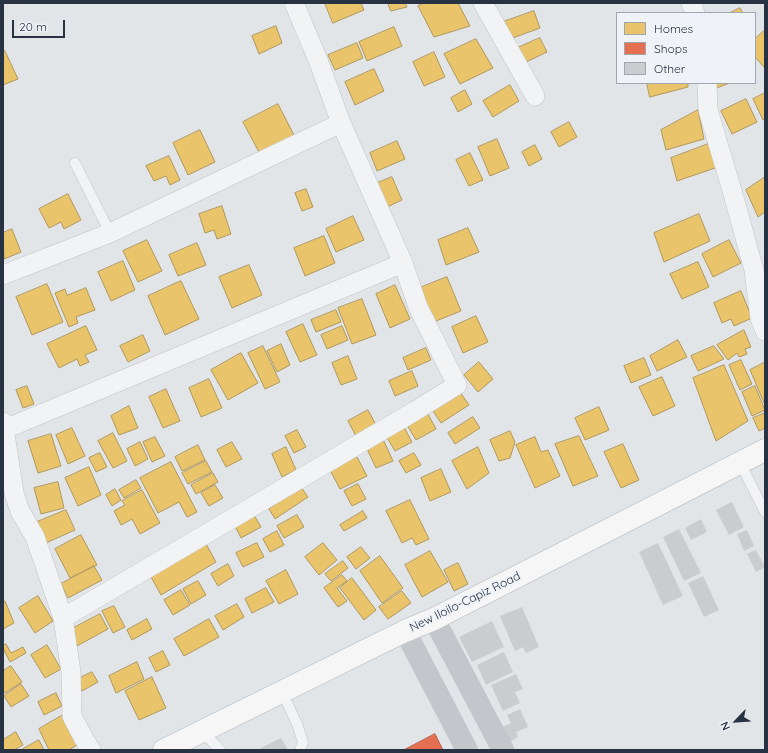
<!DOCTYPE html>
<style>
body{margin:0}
#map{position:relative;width:768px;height:753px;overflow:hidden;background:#e2e5e8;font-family:Quicksand,sans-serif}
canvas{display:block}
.frame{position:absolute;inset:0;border:4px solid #273242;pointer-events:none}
.legend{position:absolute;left:616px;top:12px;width:140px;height:72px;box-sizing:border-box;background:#eff3f7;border:1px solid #9fa6af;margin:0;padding:5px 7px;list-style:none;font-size:12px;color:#273242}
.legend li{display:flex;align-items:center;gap:8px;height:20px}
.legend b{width:20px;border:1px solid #9fa6af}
.north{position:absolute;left:716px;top:701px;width:40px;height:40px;-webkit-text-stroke:3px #eff3f7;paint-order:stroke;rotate:245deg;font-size:11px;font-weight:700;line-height:16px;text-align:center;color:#273242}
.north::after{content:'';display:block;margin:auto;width:14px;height:18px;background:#273242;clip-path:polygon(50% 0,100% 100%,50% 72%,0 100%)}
.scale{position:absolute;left:12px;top:20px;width:53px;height:18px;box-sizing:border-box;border:2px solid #273242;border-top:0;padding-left:5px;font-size:12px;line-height:14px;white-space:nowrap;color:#273242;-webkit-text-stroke:3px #eff3f7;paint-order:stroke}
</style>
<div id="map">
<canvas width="768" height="753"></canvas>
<div class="frame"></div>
<ul class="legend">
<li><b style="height:11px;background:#e9c46a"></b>Homes</li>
<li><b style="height:11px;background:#e76f51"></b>Shops</li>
<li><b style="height:11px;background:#cacdd0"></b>Other</li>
</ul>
<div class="north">N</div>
<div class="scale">20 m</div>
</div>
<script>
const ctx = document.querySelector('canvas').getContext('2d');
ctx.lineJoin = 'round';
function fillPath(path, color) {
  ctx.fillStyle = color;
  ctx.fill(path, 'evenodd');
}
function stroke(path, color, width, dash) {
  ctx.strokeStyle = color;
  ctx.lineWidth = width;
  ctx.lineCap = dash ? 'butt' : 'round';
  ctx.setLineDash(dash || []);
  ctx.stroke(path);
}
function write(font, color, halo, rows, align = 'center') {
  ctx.font = font + ' Quicksand,sans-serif';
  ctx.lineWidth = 4;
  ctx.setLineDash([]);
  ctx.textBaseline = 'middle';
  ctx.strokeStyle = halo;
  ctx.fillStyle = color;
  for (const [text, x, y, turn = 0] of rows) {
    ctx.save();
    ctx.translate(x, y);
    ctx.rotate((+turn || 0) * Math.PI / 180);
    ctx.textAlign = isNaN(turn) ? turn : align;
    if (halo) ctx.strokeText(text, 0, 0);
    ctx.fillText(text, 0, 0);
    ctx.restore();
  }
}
const homes = new Path2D(`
 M 325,3 L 361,3 L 364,10 L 333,23 Z
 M 388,3 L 405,3 L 407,7 L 391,11 Z
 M 424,3 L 458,3 L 470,26 L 434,37 L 418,6 Z
 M 740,8 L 743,13 L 730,13 Z
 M 534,11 L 540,28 L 510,39 L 503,22 Z
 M 276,26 L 282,43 L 259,54 L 252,36 Z
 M 394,27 L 402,46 L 367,61 L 359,42 Z
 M 765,30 L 765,66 L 764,67 L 755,57 L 755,39 Z
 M 540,38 L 547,52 L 522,64 L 515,49 Z
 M 476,39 L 493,68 L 460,84 L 444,54 Z
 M 357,43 L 363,58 L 335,70 L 328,55 Z
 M 5,51 L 18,79 L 3,85 L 3,52 Z
 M 434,52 L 445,77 L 424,86 L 413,62 Z
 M 374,69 L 384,91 L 355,105 L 345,82 Z
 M 647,83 L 688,83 L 688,87 L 650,97 Z
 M 715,83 L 730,83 L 714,89 Z
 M 510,85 L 519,101 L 493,117 L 483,101 Z
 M 465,90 L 472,104 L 458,112 L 451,98 Z
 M 765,93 L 765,119 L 763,120 L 753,99 Z
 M 746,99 L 757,122 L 732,134 L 721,111 Z
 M 278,104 L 297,141 L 260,154 L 243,122 Z
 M 698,110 L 704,139 L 666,150 L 661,130 Z
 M 569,122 L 577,137 L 559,147 L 551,132 Z
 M 200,130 L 215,162 L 188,175 L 173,143 Z
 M 497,139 L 509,168 L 490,176 L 478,147 Z
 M 397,141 L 405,159 L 377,171 L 370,153 Z
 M 711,143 L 718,167 L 677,181 L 671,158 Z
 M 535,145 L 542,159 L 529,166 L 522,152 Z
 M 470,153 L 483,180 L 469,186 L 456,160 Z
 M 169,156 L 180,180 L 170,185 L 166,176 L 154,181 L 146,166 Z
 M 392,177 L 402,200 L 385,208 L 375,184 Z
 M 765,177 L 765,212 L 758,217 L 746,190 Z
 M 306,189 L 313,207 L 302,211 L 295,193 Z
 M 68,194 L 81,220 L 64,229 L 61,222 L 49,228 L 39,209 Z
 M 222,206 L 231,234 L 217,239 L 214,230 L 205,233 L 199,214 Z
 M 699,214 L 710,241 L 664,262 L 654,233 Z
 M 353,216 L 364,240 L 336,252 L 326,229 Z
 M 468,228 L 479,252 L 446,265 L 438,240 Z
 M 12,229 L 21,252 L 4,259 L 3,233 Z
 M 324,236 L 335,263 L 305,276 L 294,248 Z
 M 147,240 L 162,271 L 138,282 L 123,251 Z
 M 729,240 L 741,263 L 713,277 L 702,254 Z
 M 197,243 L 206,265 L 178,276 L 169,255 Z
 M 123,261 L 135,290 L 111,301 L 98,272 Z
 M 698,262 L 709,287 L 682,299 L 670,274 Z
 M 249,265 L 262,295 L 232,308 L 219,277 Z
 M 447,277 L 461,311 L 431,323 L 417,289 Z
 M 181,281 L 199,319 L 165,335 L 148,296 Z
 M 47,284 L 63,322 L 32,335 L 16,297 Z
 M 395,285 L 410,319 L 390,328 L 376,294 Z
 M 86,288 L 95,310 L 76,317 L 78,323 L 69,327 L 55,293 L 65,289 L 67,295 Z
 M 741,291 L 752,318 L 734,326 L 731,319 L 722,323 L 714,303 Z
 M 362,299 L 376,335 L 352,344 L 338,308 Z
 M 336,310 L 341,322 L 316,332 L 311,320 Z
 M 476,316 L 488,342 L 463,353 L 452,327 Z
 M 303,324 L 317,355 L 300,362 L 286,332 Z
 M 86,326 L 97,350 L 85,355 L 89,362 L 80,366 L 77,359 L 59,368 L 47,344 Z
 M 342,326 L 348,340 L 327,349 L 321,335 Z
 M 744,330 L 751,347 L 745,349 L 747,354 L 739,357 L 737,353 L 728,360 L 717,345 Z
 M 143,335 L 150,351 L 128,362 L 120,346 Z
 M 678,340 L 687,357 L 657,371 L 650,356 Z
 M 281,344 L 290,365 L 277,372 L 267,351 Z
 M 263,346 L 280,382 L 265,389 L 248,353 Z
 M 714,346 L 724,359 L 698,371 L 691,356 Z
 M 426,348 L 431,360 L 408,370 L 403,358 Z
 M 241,353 L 258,383 L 228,400 L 211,370 Z
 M 348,356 L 357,379 L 341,385 L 332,363 Z
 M 644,358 L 651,375 L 631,383 L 624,366 Z
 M 741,360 L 752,384 L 740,390 L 729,365 Z
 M 479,362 L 493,379 L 478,392 L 464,375 Z
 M 764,363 L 765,365 L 765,405 L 750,370 Z
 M 724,365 L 748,421 L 716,441 L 693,378 Z
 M 412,371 L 418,386 L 395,396 L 389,381 Z
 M 662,377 L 675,406 L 653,416 L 639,387 Z
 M 209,379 L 222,408 L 201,417 L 189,388 Z
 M 27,386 L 34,404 L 23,408 L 16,390 Z
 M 755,386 L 765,410 L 752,416 L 742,392 Z
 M 166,389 L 180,421 L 163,428 L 149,397 Z
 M 458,389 L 469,405 L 441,423 L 431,408 Z
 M 129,406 L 138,428 L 119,435 L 111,416 Z
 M 599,407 L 609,430 L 585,440 L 575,418 Z
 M 368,410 L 377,427 L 357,438 L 348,421 Z
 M 765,413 L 765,428 L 759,431 L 753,418 Z
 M 428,414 L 436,429 L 416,440 L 407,425 Z
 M 473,417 L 480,428 L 455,444 L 448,433 Z
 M 404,427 L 412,442 L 395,451 L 386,436 Z
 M 72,428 L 85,456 L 68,464 L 56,435 Z
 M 297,430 L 306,447 L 294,453 L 285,436 Z
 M 510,431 L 515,442 L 510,458 L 499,461 L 490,440 Z
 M 113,433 L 127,461 L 113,468 L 98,441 Z
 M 51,434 L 61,466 L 38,473 L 28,441 Z
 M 579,436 L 598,476 L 573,486 L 555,444 Z
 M 155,437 L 165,456 L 152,462 L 143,442 Z
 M 535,437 L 541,452 L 548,450 L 560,476 L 535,488 L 516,445 Z
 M 383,439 L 393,461 L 376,468 L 366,447 Z
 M 140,442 L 148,459 L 135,466 L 127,449 Z
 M 232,442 L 242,459 L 226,467 L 217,450 Z
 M 623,444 L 639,480 L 621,488 L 604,452 Z
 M 198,445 L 205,460 L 182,471 L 175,457 Z
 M 286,447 L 296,470 L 282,477 L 272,454 Z
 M 478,447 L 489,473 L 467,489 L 452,461 Z
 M 100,453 L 107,467 L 96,472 L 89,458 Z
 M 414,453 L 421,465 L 406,473 L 399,461 Z
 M 357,457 L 367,476 L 340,489 L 330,470 Z
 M 206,461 L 212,472 L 188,484 L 182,473 Z
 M 171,462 L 197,512 L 187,517 L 179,502 L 158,513 L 140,478 Z
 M 89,467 L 101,495 L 78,506 L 65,478 Z
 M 441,469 L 451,492 L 430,501 L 421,478 Z
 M 213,473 L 218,482 L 196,494 L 191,485 Z
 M 136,480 L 141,488 L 124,498 L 119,490 Z
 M 58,482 L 64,508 L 41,514 L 34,488 Z
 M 358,484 L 366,499 L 352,506 L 344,491 Z
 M 215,485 L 223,498 L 209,506 L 201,493 Z
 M 301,487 L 308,497 L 275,519 L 269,509 Z
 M 115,489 L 121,500 L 112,506 L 106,495 Z
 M 142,490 L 160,523 L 140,534 L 132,519 L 121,525 L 114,511 L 125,505 L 122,501 Z
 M 410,500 L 429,539 L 416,545 L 412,538 L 402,543 L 386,511 Z
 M 66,510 L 75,530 L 46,543 L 37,522 Z
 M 363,511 L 367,518 L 344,531 L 340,525 Z
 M 254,515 L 261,527 L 241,538 L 235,526 Z
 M 297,515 L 304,527 L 284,538 L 277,526 Z
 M 277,531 L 284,545 L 270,552 L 263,539 Z
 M 81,535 L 97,565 L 70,578 L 55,549 Z
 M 257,543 L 264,557 L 243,567 L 236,553 Z
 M 323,543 L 337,560 L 319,575 L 305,557 Z
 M 206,544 L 216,562 L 161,595 L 151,577 Z
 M 361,547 L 370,558 L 356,569 L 347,557 Z
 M 430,551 L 448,582 L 422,597 L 405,565 Z
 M 380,556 L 403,588 L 382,603 L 360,571 Z
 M 343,561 L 348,568 L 331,581 L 325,574 Z
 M 458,563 L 468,584 L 454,591 L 444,570 Z
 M 228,564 L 234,576 L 218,586 L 211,574 Z
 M 94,566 L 102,580 L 68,598 L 61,584 Z
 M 286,570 L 298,594 L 279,604 L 266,581 Z
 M 342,575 L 347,581 L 337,588 L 347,601 L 338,607 L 324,588 Z
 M 352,578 L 376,610 L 364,620 L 340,588 Z
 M 198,581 L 206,595 L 191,604 L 183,589 Z
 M 266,588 L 274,602 L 252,613 L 245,599 Z
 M 181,590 L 190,605 L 173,615 L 164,600 Z
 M 402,591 L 411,603 L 388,619 L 379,607 Z
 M 38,596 L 53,621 L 35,633 L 19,608 Z
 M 3,601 L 5,601 L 14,623 L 3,629 Z
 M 237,604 L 244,617 L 223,630 L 215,616 Z
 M 114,606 L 125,627 L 113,633 L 102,611 Z
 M 100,614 L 108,629 L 77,646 L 70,630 Z
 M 147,619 L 152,629 L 132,640 L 127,630 Z
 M 209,619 L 219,637 L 184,656 L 174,639 Z
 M 6,644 L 11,653 L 23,647 L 26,653 L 10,662 L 3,648 L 3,646 Z
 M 47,645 L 61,669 L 45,678 L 31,655 Z
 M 163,651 L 170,665 L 156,672 L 149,658 Z
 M 137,662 L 144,679 L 116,693 L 109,676 Z
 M 11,666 L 22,682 L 5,693 L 3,690 L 3,671 Z
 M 92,672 L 98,682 L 82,691 L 76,680 Z
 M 152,677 L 166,708 L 139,720 L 125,691 Z
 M 21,684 L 29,696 L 11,707 L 4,696 Z
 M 56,693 L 62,706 L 44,715 L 38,702 Z
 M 63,715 L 80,743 L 69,750 L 49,750 L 39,729 Z
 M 16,732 L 23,745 L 14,750 L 3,750 L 3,740 Z
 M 39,740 L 44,750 L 21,750 Z`);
const shops = new Path2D(`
 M 435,734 L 443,750 L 404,750 Z`);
const building = new Path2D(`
 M 732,502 L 744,527 L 729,535 L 716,510 Z
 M 701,519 L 707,532 L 691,540 L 685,528 Z
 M 679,529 L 701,573 L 684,581 L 663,537 Z
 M 747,530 L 754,546 L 744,551 L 737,534 Z
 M 658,543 L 683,596 L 663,605 L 639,552 Z
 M 756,550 L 765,567 L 756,572 L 747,554 Z
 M 703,576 L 719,610 L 704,617 L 688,583 Z
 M 522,607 L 539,647 L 526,653 L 523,647 L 515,651 L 500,616 Z
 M 492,621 L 504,647 L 472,662 L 459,637 Z
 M 504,652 L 513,672 L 486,685 L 477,665 Z
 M 516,674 L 523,689 L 515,692 L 520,703 L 503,711 L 491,685 Z
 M 520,709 L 528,727 L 516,732 L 518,737 L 508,743 L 500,728 L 511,723 L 507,715 Z
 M 281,738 L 288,750 L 257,750 Z`);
const lane = new Path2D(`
 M 75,163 L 110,233
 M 740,463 L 765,512
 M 282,692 L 297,724 L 303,742 L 300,750
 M 202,731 L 220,750`);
const street = new Path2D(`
 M 483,3 L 535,96
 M 691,3 L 695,13
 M 707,83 L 708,110 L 733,194 L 754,270 L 760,318 L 765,331
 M 3,275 L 110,233 L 341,123
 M 3,422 L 14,493 L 20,511 L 35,537 L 63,618 L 71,672 L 72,716 L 84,739 L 91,750
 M 5,429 L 403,263
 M 63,618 L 415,411 L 457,385 L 418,307 L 403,263 L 341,123 L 318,60 L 294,3`);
const secondary = new Path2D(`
 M 434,619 L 503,750
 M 405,631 L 467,750`);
const highway = new Path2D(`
 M 164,750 L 405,631 L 434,619 L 765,450`);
const streetNames = [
 ["New Iloilo-Capiz Road",465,602,-26]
];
fillPath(homes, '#e9c46a');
stroke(homes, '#af985e', 1);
fillPath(shops, '#e76f51');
stroke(shops, '#ad5d4c', 1);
fillPath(building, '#cacdd0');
stroke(lane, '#c0c3c6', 11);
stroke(street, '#c0c3c6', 20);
stroke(highway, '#b4b8bc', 23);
stroke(lane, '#f2f3f4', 10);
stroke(street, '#f2f3f4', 19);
stroke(secondary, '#c3c6ca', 22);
stroke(highway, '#f6f6f7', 22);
write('12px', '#273242', '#eff3f7', streetNames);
</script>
